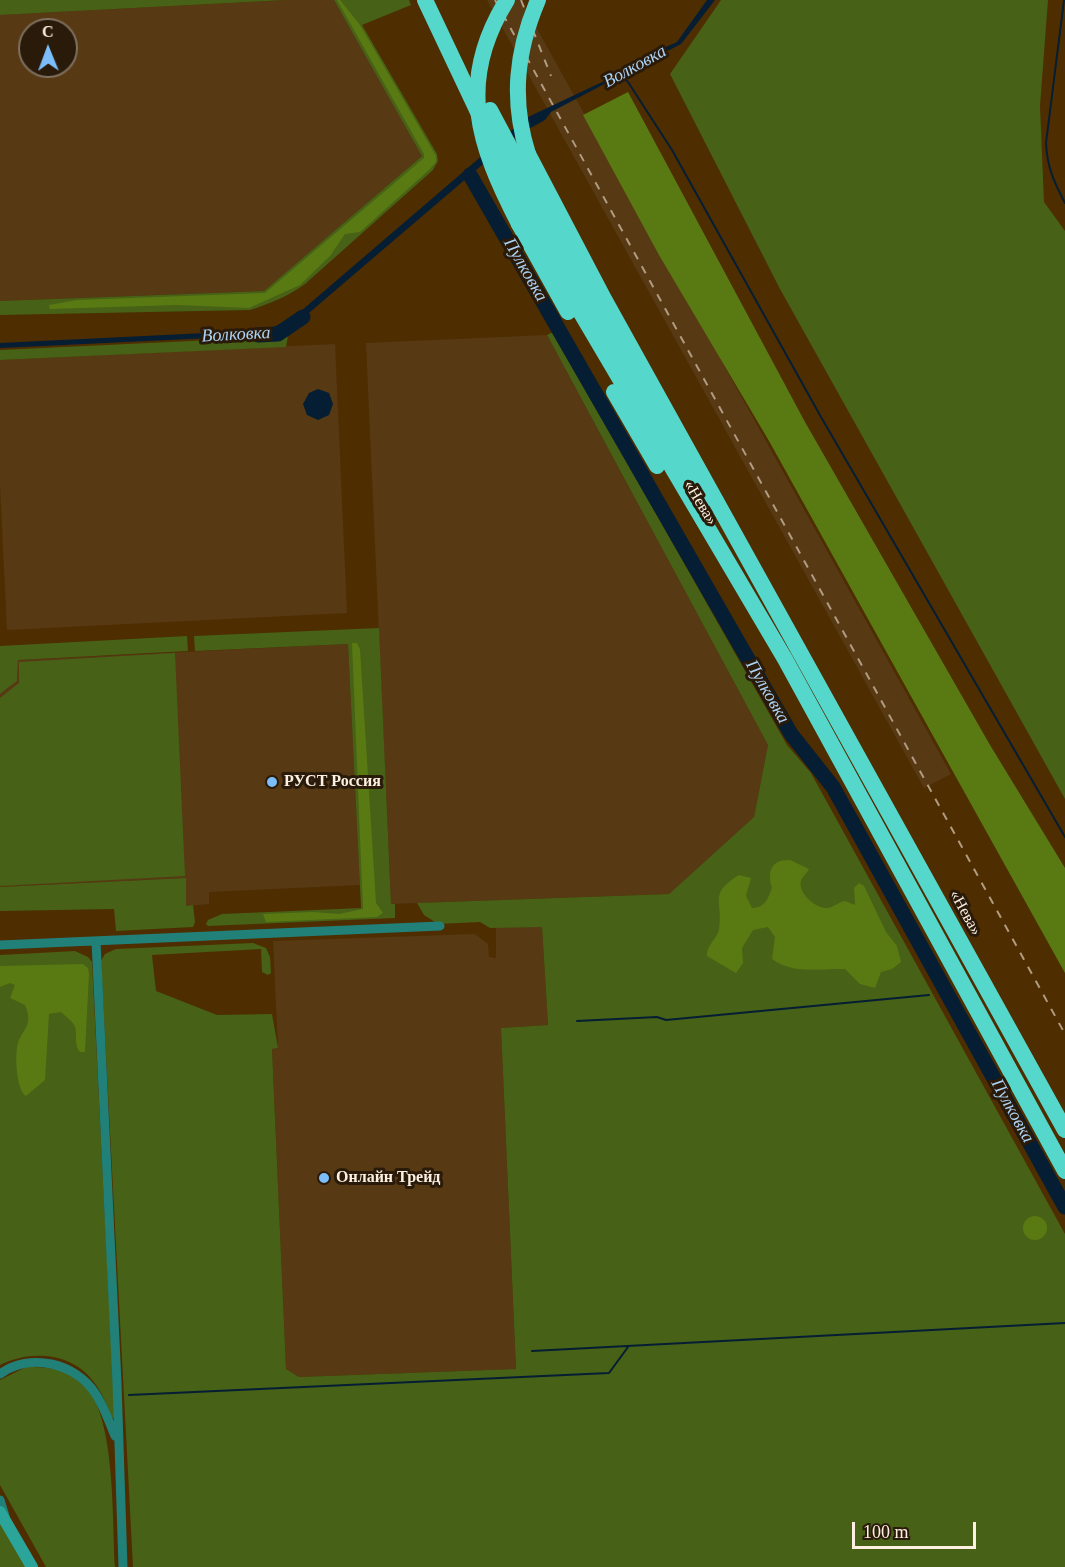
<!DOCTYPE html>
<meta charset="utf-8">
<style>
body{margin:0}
#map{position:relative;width:1065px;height:1567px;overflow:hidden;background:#4e2d00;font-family:Georgia,serif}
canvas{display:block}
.north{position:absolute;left:18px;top:18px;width:60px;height:60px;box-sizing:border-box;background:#291a09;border:2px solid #7e7060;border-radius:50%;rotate:359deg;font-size:16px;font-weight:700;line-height:24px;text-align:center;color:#fdf0e3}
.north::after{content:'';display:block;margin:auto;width:21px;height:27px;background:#7cbef9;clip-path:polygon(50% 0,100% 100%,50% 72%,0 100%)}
.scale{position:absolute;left:852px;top:1522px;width:124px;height:27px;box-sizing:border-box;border:3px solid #fdf0e3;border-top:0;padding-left:8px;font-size:18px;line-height:21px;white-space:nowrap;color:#fdf0e3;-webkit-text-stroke:4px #291a09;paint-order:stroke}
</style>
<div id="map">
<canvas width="1065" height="1567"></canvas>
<div class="north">С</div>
<div class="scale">100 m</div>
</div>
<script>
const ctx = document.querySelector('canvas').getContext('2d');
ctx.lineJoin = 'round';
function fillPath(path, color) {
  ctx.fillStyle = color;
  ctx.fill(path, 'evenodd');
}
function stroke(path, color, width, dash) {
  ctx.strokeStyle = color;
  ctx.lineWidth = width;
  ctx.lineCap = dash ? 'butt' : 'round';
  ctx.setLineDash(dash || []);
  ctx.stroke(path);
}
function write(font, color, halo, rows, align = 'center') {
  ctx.font = font + ' Georgia,serif';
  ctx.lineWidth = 6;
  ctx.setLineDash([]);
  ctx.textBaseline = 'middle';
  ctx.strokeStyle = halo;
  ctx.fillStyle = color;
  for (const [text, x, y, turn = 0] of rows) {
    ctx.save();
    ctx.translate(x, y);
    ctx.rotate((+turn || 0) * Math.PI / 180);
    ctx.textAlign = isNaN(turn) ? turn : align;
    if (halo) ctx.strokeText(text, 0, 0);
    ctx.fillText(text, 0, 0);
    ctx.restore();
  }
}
const built = new Path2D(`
 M 286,0 L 334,0 L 423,155 L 264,291 L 0,301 L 0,15 ZM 30,30 L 66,30 L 66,66 L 30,66 Z
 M 487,0 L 521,0 L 951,774 L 924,788 Z
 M 547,335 L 768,745 L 754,817 L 669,894 L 391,904 L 366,343 Z
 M 335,344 L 347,613 L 7,630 L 0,485 L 0,360 Z
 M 348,644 L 360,885 L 209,892 L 209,904 L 186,906 L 186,878 L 0,887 L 0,694 L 17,681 L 18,660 Z
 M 542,926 L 548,1025 L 501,1028 L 516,1369 L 299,1377 L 286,1369 L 272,1049 L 278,1048 L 273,941 L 475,934 L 488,944 L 489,957 L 496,958 L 496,927 Z`);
const green = new Path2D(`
 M 0,0 L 286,0 L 0,15 Z
 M 334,0 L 409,0 L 411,5 L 362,25 L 437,154 L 438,161 L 433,170 L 305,284 C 289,296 269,304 250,310 L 0,315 L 0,301 L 264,291 L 422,156 Z
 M 721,0 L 1048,0 L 1040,106 L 1044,202 L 1065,231 L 1065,799 L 780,289 L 670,74 Z
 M 289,330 L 286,347 L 0,360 L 0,350 L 276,337 Z
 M 553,332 L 787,745 L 811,773 L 1065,1234 L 1065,1567 L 133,1567 L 101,961 L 105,954 L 116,949 L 253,943 L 266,948 L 270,957 L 271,973 L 268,975 L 262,972 L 261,949 L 152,955 L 156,991 L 217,1015 L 272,1014 L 278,1048 L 272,1049 L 286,1369 L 299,1377 L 516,1369 L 501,1028 L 548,1025 L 542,927 L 490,928 L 480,922 L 438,924 L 424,915 L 417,903 L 669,894 L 754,817 L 768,745 L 547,335 Z
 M 379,628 L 391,904 L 395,904 L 395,918 L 208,926 L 206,924 L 208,920 L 222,914 L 361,908 L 348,644 L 195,651 L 194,636 Z
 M 187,636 L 188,651 L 18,660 L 17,681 L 0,694 L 0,646 Z
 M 175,653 L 185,876 L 0,886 L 0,698 L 19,683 L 19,662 Z
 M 186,878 L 186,906 L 193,905 L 195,922 L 193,927 L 116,931 L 114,909 L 0,911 L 0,887 Z
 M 75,951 L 88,957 L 92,962 L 115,1418 L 112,1418 C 107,1405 102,1392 93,1381 C 71,1352 30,1350 0,1365 L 0,955 Z
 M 26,1367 C 48,1367 71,1369 86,1387 C 116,1421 112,1521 115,1567 L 46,1567 L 0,1485 L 0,1380 Z
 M 0,1522 L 27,1567 L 0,1567 Z`);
const forest = new Path2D(`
 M 337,0 L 340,0 L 360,25 L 436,156 L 436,162 L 430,169 L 360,232 L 345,234 L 330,256 L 300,285 L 249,308 L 176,305 L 50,309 L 49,305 L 77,300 L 265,293 L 424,158 L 424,154 Z
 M 628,92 L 805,422 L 990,745 L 1065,868 L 1065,973 L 769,441 L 659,255 L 583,115 Z
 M 352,643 L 357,643 L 360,649 L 376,903 L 383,913 L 377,917 L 266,922 L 263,914 L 313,912 L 339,914 L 363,909 Z
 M 790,860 L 809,869 C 807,873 802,877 801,881 C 797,892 816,909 827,908 C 833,908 838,902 845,901 L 855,905 L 854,888 L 859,883 L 864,886 L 886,932 L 897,946 L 901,962 L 892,969 L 881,972 L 875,988 L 860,984 L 845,969 C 820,968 794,975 772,959 L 775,937 L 768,927 L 753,930 L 742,948 L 743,963 L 736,973 L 707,956 C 706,946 716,940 719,930 C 724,900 707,895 739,875 L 751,878 L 746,896 L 752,908 C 764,908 768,899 772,888 C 767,872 771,859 790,860 Z
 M 83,964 L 88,968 L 89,974 L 85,1052 L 80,1052 C 73,1044 78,1036 75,1027 C 73,1021 65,1016 61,1012 L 49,1014 L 45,1080 L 26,1096 C 17,1091 15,1060 17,1048 C 19,1030 35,1028 25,1005 L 10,998 L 15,985 L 10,983 L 0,987 L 0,966 Z
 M1023 1228a12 12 0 1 1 24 0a12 12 0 1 1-24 0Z`);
const water = new Path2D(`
 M 707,0 L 715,0 L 681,44 L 551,112 L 545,120 L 516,136 L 296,324 L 274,335 L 0,348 L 0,343 L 268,330 L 294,317 L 526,118 L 619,74 L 639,59 L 677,42 Z
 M 318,389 L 329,393 L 333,404 L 329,415 L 318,420 L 307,415 L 303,404 L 309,393 Z`);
const stream = new Path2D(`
 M 1064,0 L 1046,143 C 1047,167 1054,182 1065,203
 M 621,76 L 628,82 L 672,150 L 821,417 L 1065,837
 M 577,1021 L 657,1017 L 666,1020 L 929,995
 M 532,1351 L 1065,1323
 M 129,1395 L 609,1373 L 628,1347`);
const river = new Path2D(`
 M 470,175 L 791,734 L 833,787 L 1065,1207
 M 258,335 L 278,334 L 303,317`);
const minor = new Path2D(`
 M 96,941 L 117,1383 L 123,1567
 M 0,945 L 440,926
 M 0,1374 C 30,1352 75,1363 95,1393 C 104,1406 109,1422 115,1436
 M 0,1500 L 5,1516`);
const secondary = new Path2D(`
 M 0,1512 L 32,1567`);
const motorway = new Path2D(`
 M 425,0 L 504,167 L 581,313 L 785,659 L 1065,1171
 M 490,110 L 594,305 L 705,499
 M 528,154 L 604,299 L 1065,1130
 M 519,224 L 568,312
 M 614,392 L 657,466`);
const rail = new Path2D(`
 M 495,0 L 1065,1034
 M 521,0 L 551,76`);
const motorwayBridge = new Path2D(`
 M 507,0 C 456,82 478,145 519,224
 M 528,154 C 511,100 516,52 538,0`);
const markers = [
 [272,782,6,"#7cbef9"],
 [324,1178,6,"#7cbef9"]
];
const streetNames = [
 ["«Нева»",700,503,59],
 ["«Нева»",965,913,61]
];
const poiNames = [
 ["РУСТ Россия",284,782],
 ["Онлайн Трейд",336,1178]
];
const waterNames = [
 ["Волковка",635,67,-29],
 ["Пулковка",525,270,60],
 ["Волковка",236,335,-3],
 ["Пулковка",767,692,60],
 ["Пулковка",1012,1111,61]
];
fillPath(built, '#573914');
fillPath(green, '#476116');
fillPath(forest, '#597a12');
fillPath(water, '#051e34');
stroke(stream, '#051e34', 2);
stroke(river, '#051e34', 15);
stroke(minor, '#218078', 9);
stroke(secondary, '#2ba49a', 12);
stroke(motorway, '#56d7cb', 16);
stroke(rail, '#b19c81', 2, [8, 8]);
stroke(motorwayBridge, '#56d7cb', 16);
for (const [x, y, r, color] of markers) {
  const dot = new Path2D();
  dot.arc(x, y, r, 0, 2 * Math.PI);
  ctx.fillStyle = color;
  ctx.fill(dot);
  stroke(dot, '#291a09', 2);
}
write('16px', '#fdf0e3', '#291a09', streetNames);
write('bold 16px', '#fdf0e3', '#291a09', poiNames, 'left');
write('italic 18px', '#acd2f6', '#291a09', waterNames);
</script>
